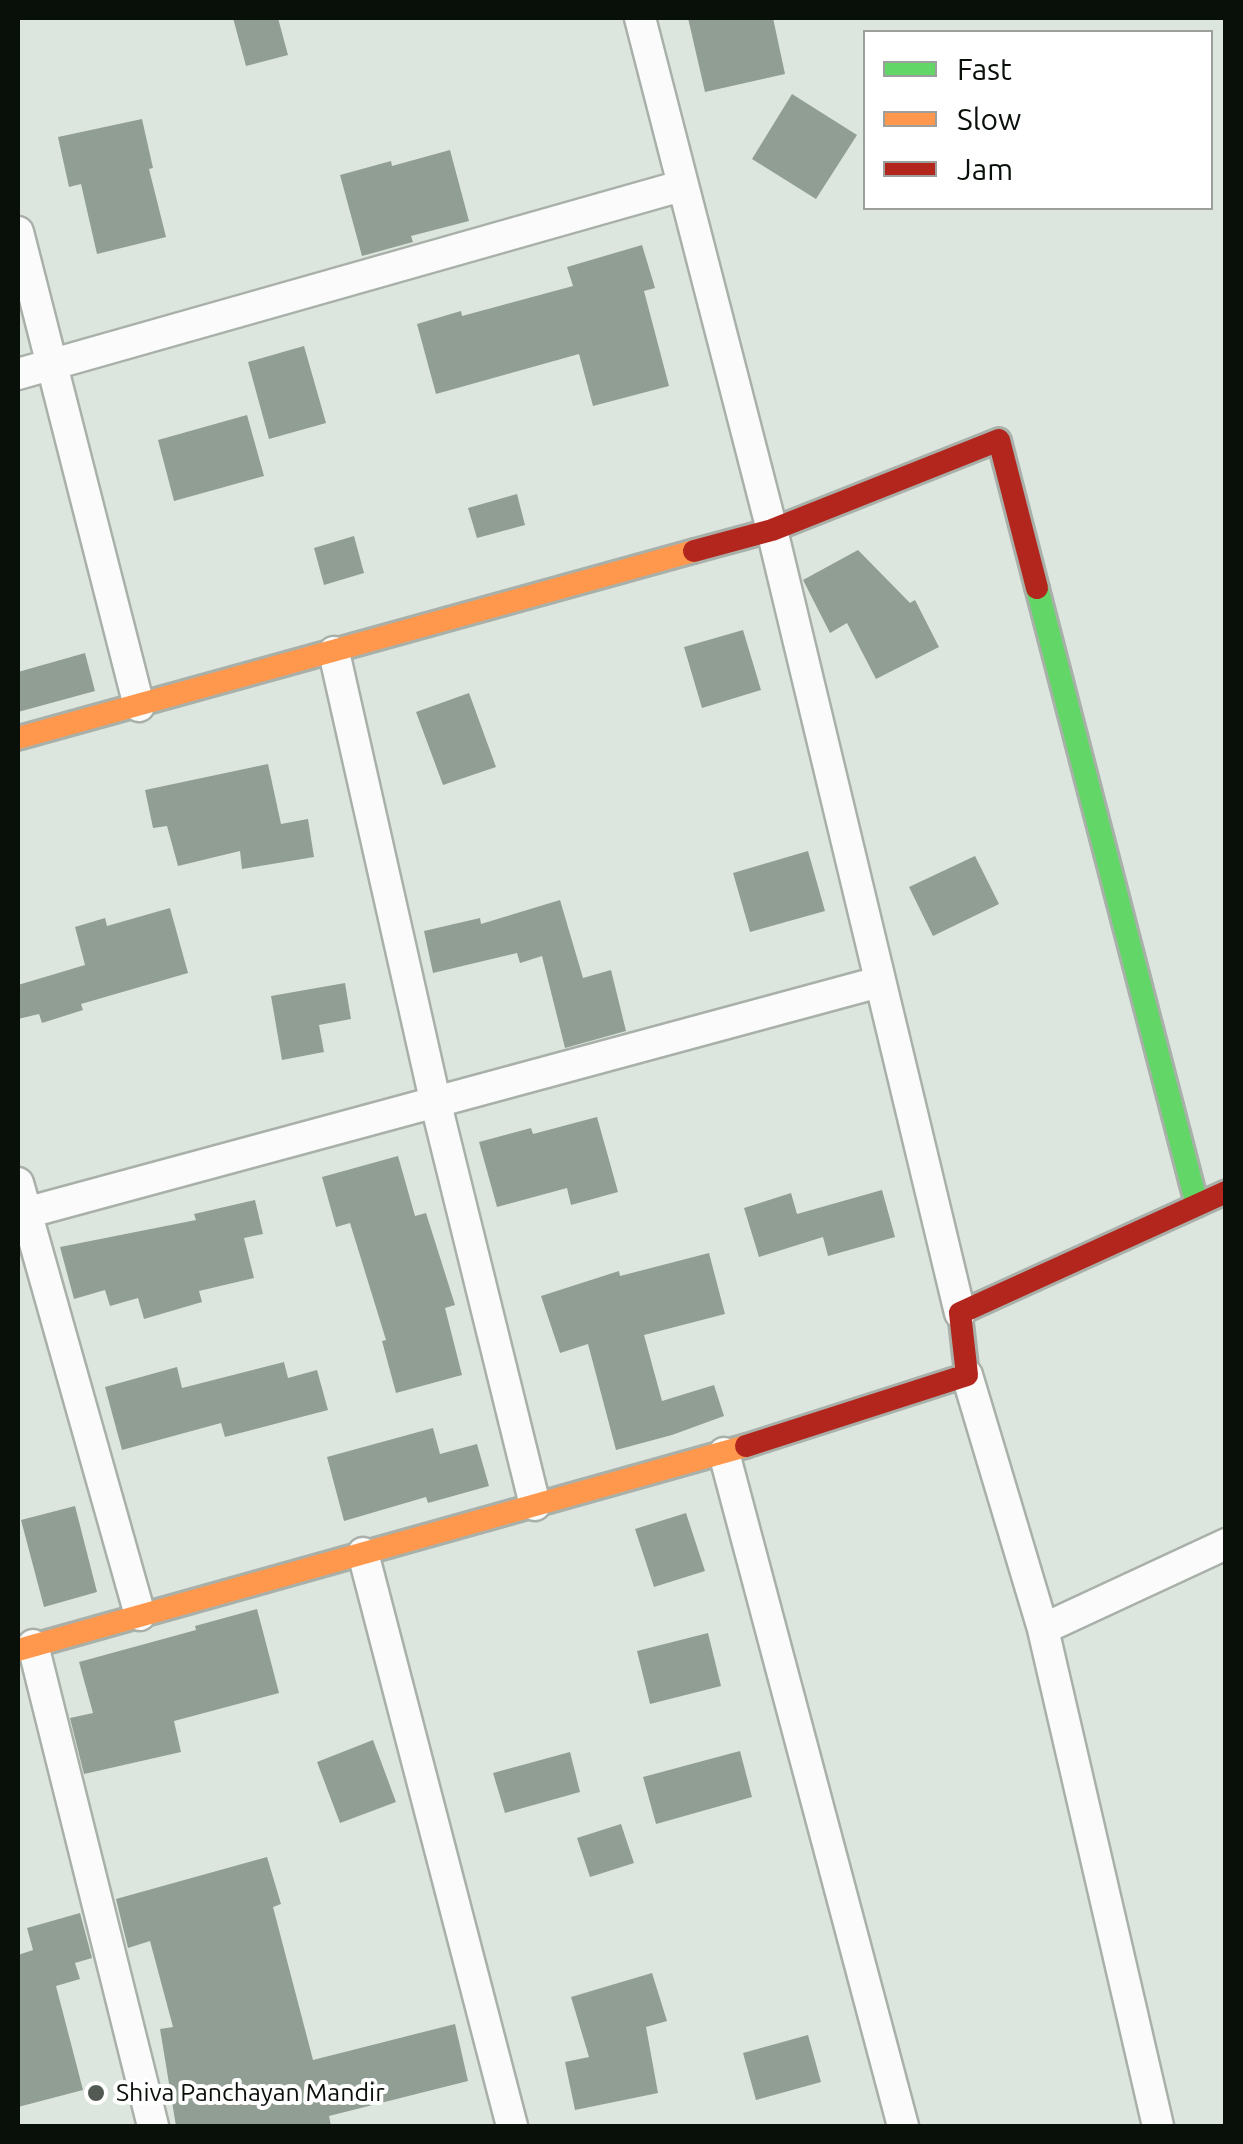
<!DOCTYPE html>
<style>
body{margin:0}
#map{position:relative;width:1243px;height:2144px;overflow:hidden;background:#dde6de;font-family:Ubuntu,sans-serif}
canvas{display:block}
.frame{position:absolute;inset:0;border:20px solid #090f09;pointer-events:none}
.legend{position:absolute;left:863px;top:30px;width:350px;height:180px;box-sizing:border-box;background:#fff;border:2px solid #9d9f9d;margin:0;padding:12px 18px;list-style:none;font-size:30px;color:#090f09}
.legend li{display:flex;align-items:center;gap:20px;height:50px}
.legend b{width:50px;border:2px solid #9d9f9d}
</style>
<div id="map">
<canvas width="1243" height="2144"></canvas>
<div class="frame"></div>
<ul class="legend">
<li><b style="height:12px;background:#63d668"></b>Fast</li>
<li><b style="height:12px;background:#ff974d"></b>Slow</li>
<li><b style="height:12px;background:#b3261e"></b>Jam</li>
</ul>
</div>
<script>
const ctx = document.querySelector('canvas').getContext('2d');
ctx.lineJoin = 'round';
function fillPath(path, color) {
  ctx.fillStyle = color;
  ctx.fill(path, 'evenodd');
}
function stroke(path, color, width, dash) {
  ctx.strokeStyle = color;
  ctx.lineWidth = width;
  ctx.lineCap = dash ? 'butt' : 'round';
  ctx.setLineDash(dash || []);
  ctx.stroke(path);
}
function write(font, color, halo, rows, align = 'center') {
  ctx.font = font + ' Ubuntu,sans-serif';
  ctx.lineWidth = 8;
  ctx.setLineDash([]);
  ctx.textBaseline = 'middle';
  ctx.strokeStyle = halo;
  ctx.fillStyle = color;
  for (const [text, x, y, turn = 0] of rows) {
    ctx.save();
    ctx.translate(x, y);
    ctx.rotate((+turn || 0) * Math.PI / 180);
    ctx.textAlign = isNaN(turn) ? turn : align;
    if (halo) ctx.strokeText(text, 0, 0);
    ctx.fillText(text, 0, 0);
    ctx.restore();
  }
}
const building = new Path2D(`
 M 233,18 L 278,18 L 288,55 L 246,66 Z
 M 688,18 L 773,18 L 785,74 L 705,92 Z
 M 792,94 L 857,135 L 816,199 L 752,159 Z
 M 142,119 L 153,168 L 149,169 L 166,237 L 97,254 L 81,184 L 69,187 L 58,137 Z
 M 450,150 L 469,221 L 411,236 L 413,242 L 362,256 L 340,175 L 391,161 L 392,166 Z
 M 642,245 L 655,288 L 644,291 L 669,386 L 593,406 L 579,354 L 436,394 L 417,324 L 461,311 L 462,316 L 573,286 L 567,267 Z
 M 304,346 L 326,423 L 269,439 L 248,362 Z
 M 247,415 L 264,476 L 174,501 L 158,440 Z
 M 517,494 L 525,525 L 477,538 L 468,508 Z
 M 354,536 L 364,573 L 324,585 L 314,548 Z
 M 858,550 L 910,603 L 915,600 L 939,647 L 876,679 L 847,623 L 830,633 L 803,580 Z
 M 743,630 L 761,690 L 702,708 L 684,647 Z
 M 85,653 L 95,691 L 18,712 L 18,672 Z
 M 469,693 L 496,767 L 443,785 L 416,712 Z
 M 268,764 L 281,824 L 308,819 L 314,857 L 242,869 L 240,851 L 178,866 L 167,826 L 153,828 L 145,790 Z
 M 808,851 L 825,911 L 750,932 L 733,873 Z
 M 975,856 L 999,904 L 933,936 L 909,887 Z
 M 560,900 L 583,978 L 611,970 L 626,1031 L 565,1048 L 542,956 L 520,963 L 517,953 L 433,973 L 424,931 L 480,918 L 481,924 Z
 M 170,908 L 188,973 L 81,1004 L 83,1010 L 42,1023 L 39,1014 L 18,1019 L 18,985 L 85,965 L 75,927 L 105,918 L 107,926 Z
 M 345,983 L 351,1019 L 319,1025 L 324,1052 L 282,1060 L 271,996 Z
 M 597,1117 L 618,1192 L 571,1205 L 567,1188 L 497,1207 L 479,1142 L 531,1128 L 533,1134 Z
 M 398,1156 L 415,1216 L 426,1213 L 455,1305 L 445,1308 L 462,1375 L 396,1393 L 382,1341 L 386,1340 L 350,1223 L 336,1227 L 322,1177 Z
 M 882,1190 L 895,1237 L 828,1256 L 823,1237 L 759,1257 L 744,1208 L 791,1193 L 797,1214 Z
 M 255,1200 L 263,1234 L 244,1238 L 254,1278 L 199,1291 L 202,1302 L 144,1319 L 138,1298 L 110,1306 L 105,1290 L 74,1299 L 60,1247 L 196,1220 L 194,1214 Z
 M 709,1253 L 725,1314 L 644,1335 L 662,1401 L 714,1385 L 724,1416 L 672,1435 L 616,1450 L 588,1344 L 560,1353 L 541,1296 L 619,1271 L 620,1276 Z
 M 284,1362 L 288,1378 L 317,1370 L 328,1410 L 225,1437 L 221,1423 L 122,1450 L 105,1387 L 177,1367 L 182,1388 Z
 M 433,1428 L 440,1454 L 477,1444 L 489,1486 L 428,1503 L 426,1497 L 344,1521 L 327,1457 Z
 M 75,1506 L 97,1592 L 44,1607 L 21,1520 Z
 M 686,1513 L 705,1571 L 654,1587 L 635,1529 Z
 M 257,1609 L 279,1693 L 174,1721 L 181,1752 L 84,1774 L 70,1718 L 93,1713 L 79,1662 L 196,1630 L 195,1626 Z
 M 708,1633 L 721,1686 L 650,1704 L 637,1651 Z
 M 373,1740 L 396,1802 L 340,1823 L 317,1762 Z
 M 740,1751 L 752,1797 L 656,1824 L 643,1777 Z
 M 570,1752 L 580,1792 L 505,1813 L 493,1773 Z
 M 621,1824 L 634,1863 L 590,1877 L 577,1838 Z
 M 267,1857 L 281,1904 L 273,1907 L 313,2060 L 455,2024 L 468,2081 L 329,2116 L 331,2126 L 176,2126 L 160,2029 L 173,2027 L 150,1941 L 128,1948 L 116,1899 Z
 M 80,1913 L 92,1958 L 75,1963 L 80,1979 L 56,1986 L 83,2090 L 18,2107 L 18,1955 L 33,1950 L 27,1928 Z
 M 652,1973 L 667,2021 L 646,2027 L 658,2093 L 575,2110 L 565,2062 L 589,2057 L 571,1997 Z
 M 808,2035 L 821,2082 L 756,2100 L 743,2053 Z`);
const street = new Path2D(`
 M 640,18 L 772,530 L 960,1313
 M 18,232 L 139,706
 M 18,374 L 681,186
 M 334,652 L 435,1100 L 535,1505
 M 18,1183 L 140,1615
 M 18,1215 L 879,982
 M 967,1375 L 1043,1629 L 1226,1544
 M 724,1453 L 903,2126
 M 363,1553 L 512,2126
 M 1043,1629 L 1158,2126
 M 33,1645 L 153,2126`);
const fast = new Path2D(`
 M 1037,588 L 1197,1205`);
const slow = new Path2D(`
 M 18,738 L 694,551
 M 18,1650 L 746,1446`);
const jam = new Path2D(`
 M 694,551 L 772,530 L 999,440 L 1037,588
 M 746,1446 L 967,1375 L 960,1313 L 1226,1192`);
const markers = [
 [96,2093,10,"#535a54"]
];
const poiNames = [
 ["Shiva Panchayan Mandir",116,2093]
];
fillPath(building, '#919e93');
stroke(street, '#a8b0a9', 35);
stroke(fast, '#a8b0a9', 28);
stroke(slow, '#a8b0a9', 28);
stroke(jam, '#a8b0a9', 28);
stroke(street, '#fafbfa', 30);
stroke(fast, '#63d668', 22);
stroke(slow, '#ff974d', 22);
stroke(jam, '#b3261e', 22);
for (const [x, y, r, color] of markers) {
  const dot = new Path2D();
  dot.arc(x, y, r, 0, 2 * Math.PI);
  ctx.fillStyle = color;
  ctx.fill(dot);
  stroke(dot, '#fff', 4);
}
write('25px', '#090f09', '#fff', poiNames, 'left');
</script>
